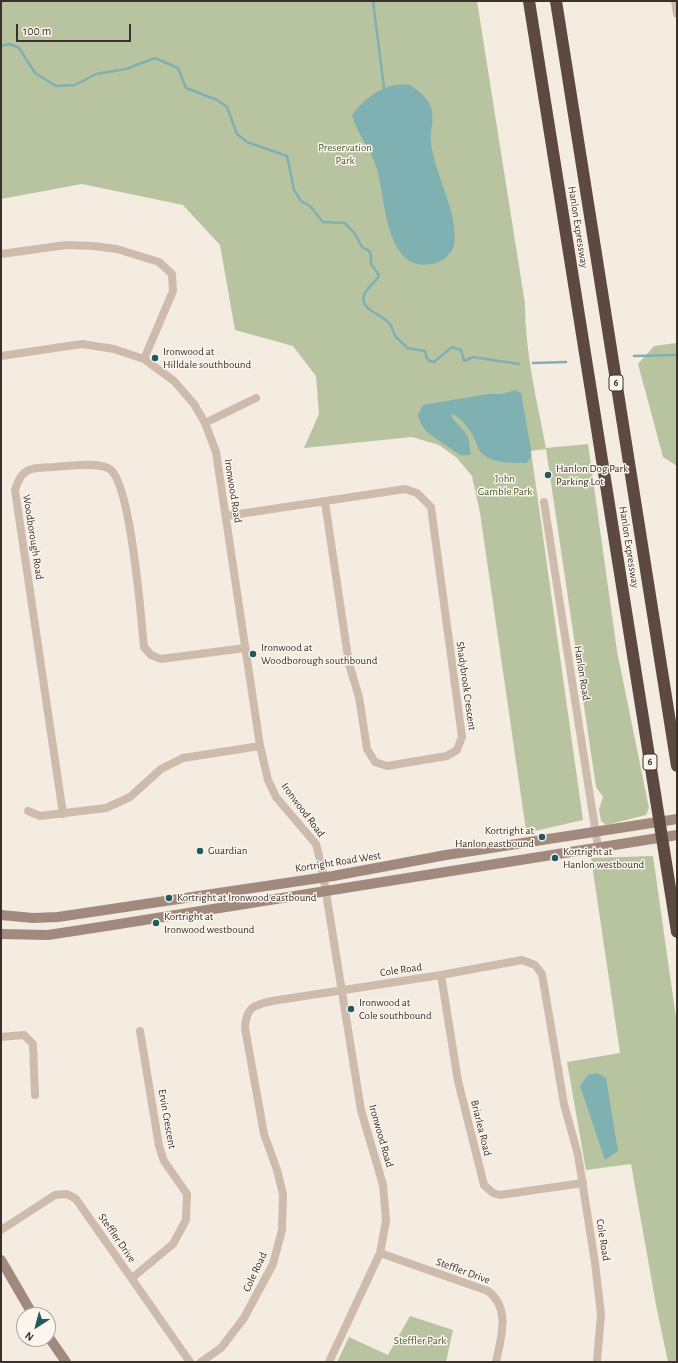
<!DOCTYPE html>
<style>
body{margin:0}
#map{position:relative;width:678px;height:1363px;overflow:hidden;background:#f4ebe1;font-family:"Alegreya Sans",sans-serif}
canvas{display:block}
.frame{position:absolute;inset:0;border:2px solid #3b302b;pointer-events:none}
.north{position:absolute;left:16px;top:1307px;width:40px;height:40px;box-sizing:border-box;background:#fbf5ee;border:1px solid #aea6a0;border-radius:50%;rotate:216deg;font-size:11px;font-weight:700;line-height:16px;text-align:center;color:#3b302b}
.north::after{content:'';display:block;margin:auto;width:14px;height:18px;background:#1f5a5e;clip-path:polygon(50% 0,100% 100%,50% 72%,0 100%)}
.scale{position:absolute;left:16px;top:24px;width:115px;height:18px;box-sizing:border-box;border:2px solid #3b302b;border-top:0;padding-left:5px;font-size:12px;line-height:14px;white-space:nowrap;color:#3b302b;-webkit-text-stroke:3px #fbf5ee;paint-order:stroke}
</style>
<div id="map">
<canvas width="678" height="1363"></canvas>
<div class="frame"></div>
<div class="north">N</div>
<div class="scale">100 m</div>
</div>
<script>
const ctx = document.querySelector('canvas').getContext('2d');
ctx.lineJoin = 'round';
function fillPath(path, color) {
  ctx.fillStyle = color;
  ctx.fill(path, 'evenodd');
}
function stroke(path, color, width, dash) {
  ctx.strokeStyle = color;
  ctx.lineWidth = width;
  ctx.lineCap = dash ? 'butt' : 'round';
  ctx.setLineDash(dash || []);
  ctx.stroke(path);
}
function write(font, color, halo, rows, align = 'center') {
  ctx.font = font + ' "Alegreya Sans",sans-serif';
  ctx.lineWidth = 3;
  ctx.setLineDash([]);
  ctx.textBaseline = 'middle';
  ctx.strokeStyle = halo;
  ctx.fillStyle = color;
  for (const [text, x, y, turn = 0] of rows) {
    ctx.save();
    ctx.translate(x, y);
    ctx.rotate((+turn || 0) * Math.PI / 180);
    ctx.textAlign = isNaN(turn) ? turn : align;
    if (halo) ctx.strokeText(text, 0, 0);
    ctx.fillText(text, 0, 0);
    ctx.restore();
  }
}
const green = new Path2D(`
 M 1,1 L 477,1 L 525,304 C 525,353 537,401 546,448 L 588,444 L 617,651 L 649,808 L 646,815 L 606,825 L 601,821 L 599,809 L 603,797 L 596,787 L 546,449 L 531,451 L 583,820 L 522,834 L 526,830 L 480,513 L 472,476 L 457,458 L 439,445 L 412,437 L 304,448 L 319,414 L 316,376 L 293,346 L 235,330 L 220,245 L 183,205 L 82,184 L 1,199 Z
 M 677,337 L 677,466 L 663,457 L 638,364 L 654,346 L 676,343 Z
 M 653,856 L 677,1025 L 677,1362 L 668,1362 L 656,1305 L 631,1164 L 586,1170 L 567,1062 L 620,1053 L 591,858 Z
 M 410,1316 L 453,1330 L 446,1362 L 337,1362 L 349,1337 L 388,1355 Z`);
const water = new Path2D(`
 M 394,85 C 398,85 405,84 409,85 C 415,87 426,97 429,103 C 436,114 430,130 431,142 C 433,171 460,216 454,245 C 452,253 444,261 436,263 C 385,277 386,200 377,169 C 371,149 357,134 352,115 C 363,100 376,90 394,85 Z
 M 515,390 L 521,393 L 531,450 L 531,456 L 527,463 C 512,463 489,464 479,450 C 477,446 476,442 474,438 C 470,430 462,419 453,414 L 451,416 L 468,436 L 471,455 C 467,455 464,456 461,455 C 458,454 429,434 426,431 C 422,426 419,421 418,415 L 423,405 L 488,394 L 502,394 Z
 M 597,1073 L 606,1078 L 618,1151 L 605,1160 L 580,1086 L 588,1075 Z`);
const stream = new Path2D(`
 M 373,1 L 384,88
 M 1,46 L 10,44 L 19,48 L 35,73 L 56,86 L 75,85 L 96,74 L 126,69 L 155,58 L 178,68 L 186,88 L 217,100 L 227,107 L 237,134 L 247,142 L 287,156 L 294,190 L 301,201 L 310,206 L 323,222 L 345,223 L 355,234 L 362,247 L 369,251 L 371,255 L 371,264 L 379,275 C 376,283 367,287 364,295 C 359,310 382,314 389,323 C 393,327 393,333 396,337 C 399,341 404,343 407,348 L 425,351 C 427,358 426,361 434,362 L 452,347 L 461,350 L 464,361 L 473,357 L 519,364
 M 634,356 L 677,355
 M 533,363 L 566,362`);
const street = new Path2D(`
 M 675,1 L 677,14
 M 1,254 L 66,245 L 93,246 L 117,249 L 159,262 L 172,274 L 173,291 L 144,359
 M 1,356 L 82,344 L 114,349 L 144,359 L 174,381 L 194,404 L 205,423 L 216,452 L 260,746 L 268,780 L 276,797 L 316,844 L 322,868 L 361,1110 L 383,1185 L 386,1221 L 380,1253 L 329,1362
 M 205,423 L 256,398
 M 544,502 L 598,847
 M 226,516 L 405,489 L 417,493 L 431,507 L 462,737 L 457,750 L 447,756 L 387,766 L 375,762 L 367,749 L 359,697 L 349,664 L 325,502
 M 28,811 L 40,816 L 106,808 L 130,797 L 161,769 L 183,758 L 260,746
 M 63,814 L 15,490 C 22,466 32,468 54,467 C 68,466 101,461 111,470 C 131,488 141,616 144,647 L 151,655 L 161,659 L 245,648
 M 441,975 L 458,1081 L 484,1185 L 493,1193 L 500,1195 L 583,1183
 M 1,1037 L 24,1035 L 33,1044 L 35,1095
 M 1,1230 L 55,1195 L 67,1194 L 76,1199 L 190,1362
 M 380,1253 L 488,1291 C 511,1308 501,1338 496,1362
 M 132,1278 L 173,1244 L 186,1220 L 187,1194 L 164,1161 L 159,1146 L 140,1031
 M 201,1362 L 221,1348 L 244,1318 L 273,1264 L 282,1230 L 283,1194 L 277,1170 L 264,1134 L 245,1028 C 246,1007 254,1005 272,1001 L 441,975 L 522,960 L 535,965 L 542,974 L 564,1104 L 578,1155 L 595,1263 L 601,1314 L 597,1362`);
const secondary = new Path2D(`
 M 1,915 L 33,918 L 58,917 L 333,876 L 446,855 L 677,819
 M 1,934 L 48,935 L 113,925 L 677,835
 M 1,1260 L 33,1315
 M 48,1336 L 66,1362`);
const highway = new Path2D(`
 M 529,1 L 677,932
 M 556,1 L 677,766`);
const markers = [
 [155,358,4,"#1f5a5e"],
 [548,475,4,"#1f5a5e"],
 [253,654,4,"#1f5a5e"],
 [542,837,4,"#1f5a5e"],
 [200,851,4,"#1f5a5e"],
 [555,858,4,"#1f5a5e"],
 [169,898,4,"#1f5a5e"],
 [156,923,4,"#1f5a5e"],
 [351,1009,4,"#1f5a5e"]
];
const shields = [
 [616,383,14],
 [650,762,14]
];
const shieldNames = [
 ["6",616,383],
 ["6",650,762]
];
const parkNames = [
 ["Preservation",345,148],
 ["Park",345,161],
 ["John",505,479],
 ["Gamble Park",505,492],
 ["Steffler Park",420,1341]
];
const streetNames = [
 ["Hanlon Expressway",578,227,81],
 ["Ironwood Road",233,491,81],
 ["Woodborough Road",33,537,81],
 ["Hanlon Expressway",629,547,81],
 ["Hanlon Road",582,673,81],
 ["Shadybrook Crescent",466,686,82],
 ["Ironwood Road",303,810,53],
 ["Kortright Road West",338,862,-9],
 ["Cole Road",401,970,-8],
 ["Ervin Crescent",167,1119,80],
 ["Briarlea Road",481,1128,76],
 ["Ironwood Road",381,1136,74],
 ["Steffler Drive",117,1238,55],
 ["Cole Road",603,1240,81],
 ["Steffler Drive",463,1271,20],
 ["Cole Road",255,1272,-65]
];
const poiNames = [
 ["Ironwood at",163,352],
 ["Hilldale southbound",163,365],
 ["Hanlon Dog Park",556,469],
 ["Parking Lot",556,482],
 ["Ironwood at",261,648],
 ["Woodborough southbound",261,661],
 ["Kortright at",534,831,"right"],
 ["Hanlon eastbound",534,844,"right"],
 ["Guardian",208,851],
 ["Kortright at",563,852],
 ["Hanlon westbound",563,865],
 ["Kortright at Ironwood eastbound",177,898],
 ["Kortright at",164,917],
 ["Ironwood westbound",164,930],
 ["Ironwood at",359,1003],
 ["Cole southbound",359,1016]
];
fillPath(green, '#b8c4a0');
fillPath(water, '#7fb0b2');
stroke(stream, '#7fb0b2', 2.5);
stroke(street, '#cdbbac', 8);
stroke(secondary, '#a18a7d', 10);
stroke(highway, '#5c4a42', 12);
for (const [x, y, r, color] of markers) {
  const dot = new Path2D();
  dot.arc(x, y, r, 0, 2 * Math.PI);
  ctx.fillStyle = color;
  ctx.fill(dot);
  stroke(dot, '#fbf5ee', 1.5);
}
for (const [x, y, w] of shields) {
  const box = new Path2D();
  box.roundRect(x - w / 2, y - 8, w, 16, 3);
  ctx.fillStyle = '#fbf5ee';
  ctx.fill(box);
  stroke(box, '#3b302b', 1);
}
write('bold 10px', '#3b302b', null, shieldNames);
write('11px', '#4a5a2e', '#fbf5ee', parkNames);
write('11px', '#3b302b', '#fbf5ee', streetNames);
write('11px', '#3b302b', '#fbf5ee', poiNames, 'left');
</script>
